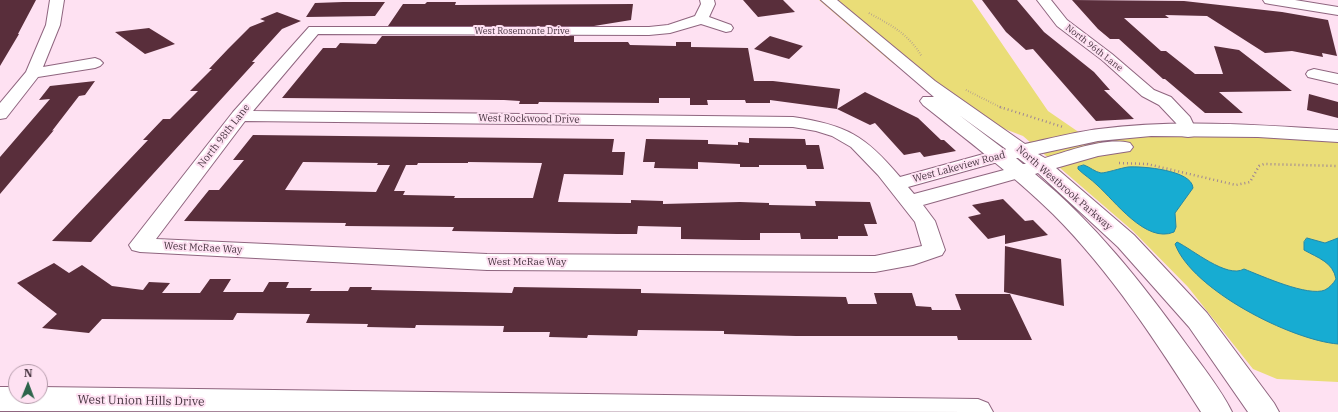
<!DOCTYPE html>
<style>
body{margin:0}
#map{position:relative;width:1338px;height:412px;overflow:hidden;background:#fee1f2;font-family:"IBM Plex Serif",serif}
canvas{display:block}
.north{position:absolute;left:8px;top:364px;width:40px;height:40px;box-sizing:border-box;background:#fee1f2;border:1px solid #b59cab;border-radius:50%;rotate:1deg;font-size:11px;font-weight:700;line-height:16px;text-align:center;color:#473440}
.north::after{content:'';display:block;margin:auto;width:14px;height:18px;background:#2e654c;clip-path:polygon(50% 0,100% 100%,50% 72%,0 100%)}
</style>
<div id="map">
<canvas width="1338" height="412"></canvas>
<div class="north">N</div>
</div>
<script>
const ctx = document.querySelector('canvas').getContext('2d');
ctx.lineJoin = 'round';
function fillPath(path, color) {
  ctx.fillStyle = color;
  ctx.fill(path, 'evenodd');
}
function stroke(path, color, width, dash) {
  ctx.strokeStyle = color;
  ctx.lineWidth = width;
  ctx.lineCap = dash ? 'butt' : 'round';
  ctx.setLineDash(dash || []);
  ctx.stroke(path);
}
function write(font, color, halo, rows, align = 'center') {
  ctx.font = font + ' "IBM Plex Serif",serif';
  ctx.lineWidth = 4;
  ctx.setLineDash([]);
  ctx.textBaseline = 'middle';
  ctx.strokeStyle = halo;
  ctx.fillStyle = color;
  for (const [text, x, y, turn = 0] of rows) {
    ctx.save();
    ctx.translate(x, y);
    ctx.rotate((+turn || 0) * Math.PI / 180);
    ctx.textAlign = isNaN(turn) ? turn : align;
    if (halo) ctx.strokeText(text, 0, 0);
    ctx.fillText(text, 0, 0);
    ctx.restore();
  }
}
const green = new Path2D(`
 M 819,0 L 972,0 L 1048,111 L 1080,133 L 1251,125 L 1338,130 L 1338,382 L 1277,379 L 1253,369 L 1188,287 L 1133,231 L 1023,136 L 958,111 L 889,60 Z`);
const water = new Path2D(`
 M 1084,165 C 1090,167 1095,172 1101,173 C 1106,173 1121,168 1128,167 C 1142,166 1192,170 1193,188 L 1175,213 L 1176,227 L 1174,232 C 1146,244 1115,201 1097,185 C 1091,179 1084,175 1078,169 L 1078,167 Z
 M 1307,238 L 1325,243 L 1338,238 L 1338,344 C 1291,340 1192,290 1175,244 L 1177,242 C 1192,249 1227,279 1244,269 C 1262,276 1308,297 1325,290 C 1330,287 1333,284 1336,279 C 1333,262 1318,258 1304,250 L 1304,242 Z`);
const building = new Path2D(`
 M 0,0 L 36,0 L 18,34 L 19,34 L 0,66 Z
 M 743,0 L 783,0 L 795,12 L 758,17 Z
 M 982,0 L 1017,0 L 1044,32 L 1094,72 L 1110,90 L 1104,90 L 1134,119 L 1096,121 L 1033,49 L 1026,50 L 1006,32 Z
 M 1072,0 L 1184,1 L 1282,12 L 1328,20 L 1337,56 L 1322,53 L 1323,57 L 1292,51 L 1265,53 L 1207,16 L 1165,15 L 1169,18 L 1124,18 L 1161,51 L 1166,51 L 1195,74 L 1223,74 L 1214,46 L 1239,50 L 1292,91 L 1219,92 L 1243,113 L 1205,113 L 1165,79 L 1163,79 L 1119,39 L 1110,39 L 1098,29 Z
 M 343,2 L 385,2 L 375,16 L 306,17 L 315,3 Z
 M 427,2 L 456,2 L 455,5 L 633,4 L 631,20 L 594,26 L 388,26 L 403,4 L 425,4 Z
 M 277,12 L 301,21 L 282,29 L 252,62 L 255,62 L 91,242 L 52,241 L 148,140 L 143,140 L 163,119 L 170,119 L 198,91 L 190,91 L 212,69 L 209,69 L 228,49 L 250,27 L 265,21 L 260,19 Z
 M 149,28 L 175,44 L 145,54 L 115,32 Z
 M 382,36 L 574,36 L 574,42 L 628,42 L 630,45 L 676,46 L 676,42 L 691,42 L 691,47 L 748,48 L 754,81 L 773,81 L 840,89 L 837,109 L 770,100 L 770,103 L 746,103 L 745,100 L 707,100 L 708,105 L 690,105 L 690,98 L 659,98 L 659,103 L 539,102 L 538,104 L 519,104 L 520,101 L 504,100 L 282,98 L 323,48 L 336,48 L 340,43 L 376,44 Z
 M 770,36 L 803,46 L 789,59 L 754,49 Z
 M 95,81 L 85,95 L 79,96 L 52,131 L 54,130 L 0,194 L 0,157 L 50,99 L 39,100 L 50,86 Z
 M 865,92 L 918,118 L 941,140 L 944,140 L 956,151 L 924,157 L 920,152 L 904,155 L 875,123 L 870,125 L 837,109 Z
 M 1309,94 L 1338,102 L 1338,118 L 1307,110 Z
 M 253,135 L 614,139 L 612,152 L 625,152 L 623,175 L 564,174 L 558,202 L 631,203 L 631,200 L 663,201 L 663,204 L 740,202 L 769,203 L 769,205 L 816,206 L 815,201 L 870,202 L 877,224 L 864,224 L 868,236 L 838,236 L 838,239 L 801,239 L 800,233 L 760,233 L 760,240 L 742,240 L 681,239 L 681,227 L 638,226 L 637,234 L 617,234 L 452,231 L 454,227 L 345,226 L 346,223 L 184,221 L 209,190 L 219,190 L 244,160 L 233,160 ZM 303,162 L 378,163 L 377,165 L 390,165 L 376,192 L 285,190 ZM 468,162 L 542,163 L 533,198 L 454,198 L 455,196 L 403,195 L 405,191 L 394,191 L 406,165 L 417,165 L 418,163 L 468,163 Z
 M 749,138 L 805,139 L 806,145 L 819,145 L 824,169 L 807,169 L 806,165 L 759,165 L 759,167 L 740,167 L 740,164 L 698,162 L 698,169 L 654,168 L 655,162 L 643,162 L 646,139 L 708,140 L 708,144 L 738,145 L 738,142 L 749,143 Z
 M 1003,199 L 1025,221 L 1033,220 L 1048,235 L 1005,244 L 1005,235 L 988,239 L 968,217 L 981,214 L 972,205 Z
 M 1005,246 L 1061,259 L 1064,306 L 1004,292 Z
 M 54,263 L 69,273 L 82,265 L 112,286 L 143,290 L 149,282 L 170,283 L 162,293 L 200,293 L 210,279 L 231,279 L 223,292 L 263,292 L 269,282 L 289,282 L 286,288 L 312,288 L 310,291 L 348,291 L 350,287 L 372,287 L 371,290 L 512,293 L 514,287 L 641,289 L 641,293 L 846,297 L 848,304 L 877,304 L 874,293 L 912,293 L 916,306 L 931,307 L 932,310 L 961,310 L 955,294 L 1010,294 L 1032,340 L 958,340 L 957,336 L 796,336 L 724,334 L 724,331 L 638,330 L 637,336 L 588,335 L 587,338 L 549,337 L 550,332 L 503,332 L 504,326 L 416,325 L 415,328 L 367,327 L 368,324 L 306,323 L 310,314 L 237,313 L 233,320 L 102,319 L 89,333 L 42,328 L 57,314 L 17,283 Z`);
const pathFar1 = new Path2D(`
 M 869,13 C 892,26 908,33 922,57
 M 966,90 L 1002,108`);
const path = new Path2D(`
 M 1000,107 L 1063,127
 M 1119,163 L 1147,164 L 1236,185 L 1250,182 L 1259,166 L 1264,164 L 1338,166`);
const street = new Path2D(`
 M 50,0 L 64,0 L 60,25 L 43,67 L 95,58 L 100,60 L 103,63 L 100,66 L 95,68 L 38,77 L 6,118 L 0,119 L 0,103 L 26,72 L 46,25 Z
 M 700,0 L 714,0 L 715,4 L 709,17 L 731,25 L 733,28 L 731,31 L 726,32 L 701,24 L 670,33 L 649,35 L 318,34 L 253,111 L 793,117 C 846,125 865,135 900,177 L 998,150 L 1005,152 L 1007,156 L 1005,160 L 908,187 L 914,194 L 1019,166 L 1026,168 L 1028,172 L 1026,176 L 923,205 L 935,221 L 945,250 L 942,255 L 913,265 L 875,272 L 487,270 L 140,252 L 132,250 L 129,245 L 233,112 L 309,27 L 649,27 L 668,25 L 695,16 L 701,4 ZM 245,121 L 793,127 L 816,131 L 832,136 L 851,147 L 878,175 L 915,222 L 922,246 L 875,256 L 487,254 L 156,239 Z
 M 1037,0 L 1051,0 L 1067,20 L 1112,54 L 1154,90 L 1171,97 L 1190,117 L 1197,132 L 1194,136 L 1188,137 L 1182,136 L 1176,123 L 1159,105 L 1142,96 L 1102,60 L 1057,26 Z
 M 1263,0 L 1295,0 L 1338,7 L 1338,15 L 1270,4 L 1265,3 Z
 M 1314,69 L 1338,74 L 1338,84 L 1308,77 L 1306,74 L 1308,71 Z`);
const secondary = new Path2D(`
 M 821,0 L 837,0 L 935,81 L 1025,144 C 1049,139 1074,132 1099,129 C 1178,119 1259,125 1338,130 L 1338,142 L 1258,137 L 1151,136 L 1098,141 L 1038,154 L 1045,158 C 1069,151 1105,137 1130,143 L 1133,147 L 1130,151 L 1098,156 L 1056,168 L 1134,235 L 1207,313 L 1274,403 L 1279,412 L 1248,412 L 1189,327 L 1118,247 L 1038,173 L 1035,174 C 1094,222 1142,283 1186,344 C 1202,366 1220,388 1232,412 L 1201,412 C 1157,343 1111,272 1053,214 C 1012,174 967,140 923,105 L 920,101 L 923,97 L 934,97 ZM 959,115 L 1006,149 L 1005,150 ZM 1016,158 L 1018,158 L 1026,164 L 1023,164 Z
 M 0,387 L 16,387 L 16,396 L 40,396 L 40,387 L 978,399 L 988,403 L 993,412 L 0,411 Z`);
const farStreetnames = [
 ["West Rosemonte Drive",522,31],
 ["North 96th Lane",1094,48,38]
];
const streetNames = [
 ["West Rockwood Drive",529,119,1],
 ["North 98th Lane",224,136,-52],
 ["West Lakeview Road",959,167,-15],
 ["North Westbrook Parkway",1064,188,41],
 ["West McRae Way",203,248,3],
 ["West McRae Way",527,262]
];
const nearStreetnames = [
 ["West Union Hills Drive",141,401,1]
];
fillPath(green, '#eadd77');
fillPath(water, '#17acd2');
stroke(water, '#2588a6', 1);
fillPath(building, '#592e3b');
stroke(street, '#8f657f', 2);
stroke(secondary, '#8f657f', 2);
stroke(pathFar1, '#9e8694', 2, [0.5, 2]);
stroke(path, '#9e8694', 2.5, [1, 3]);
fillPath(street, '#fff');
fillPath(secondary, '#fff');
write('9px', '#473440', '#fee1f2', farStreetnames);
write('10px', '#473440', '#fee1f2', streetNames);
write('12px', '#473440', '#fee1f2', nearStreetnames);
</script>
